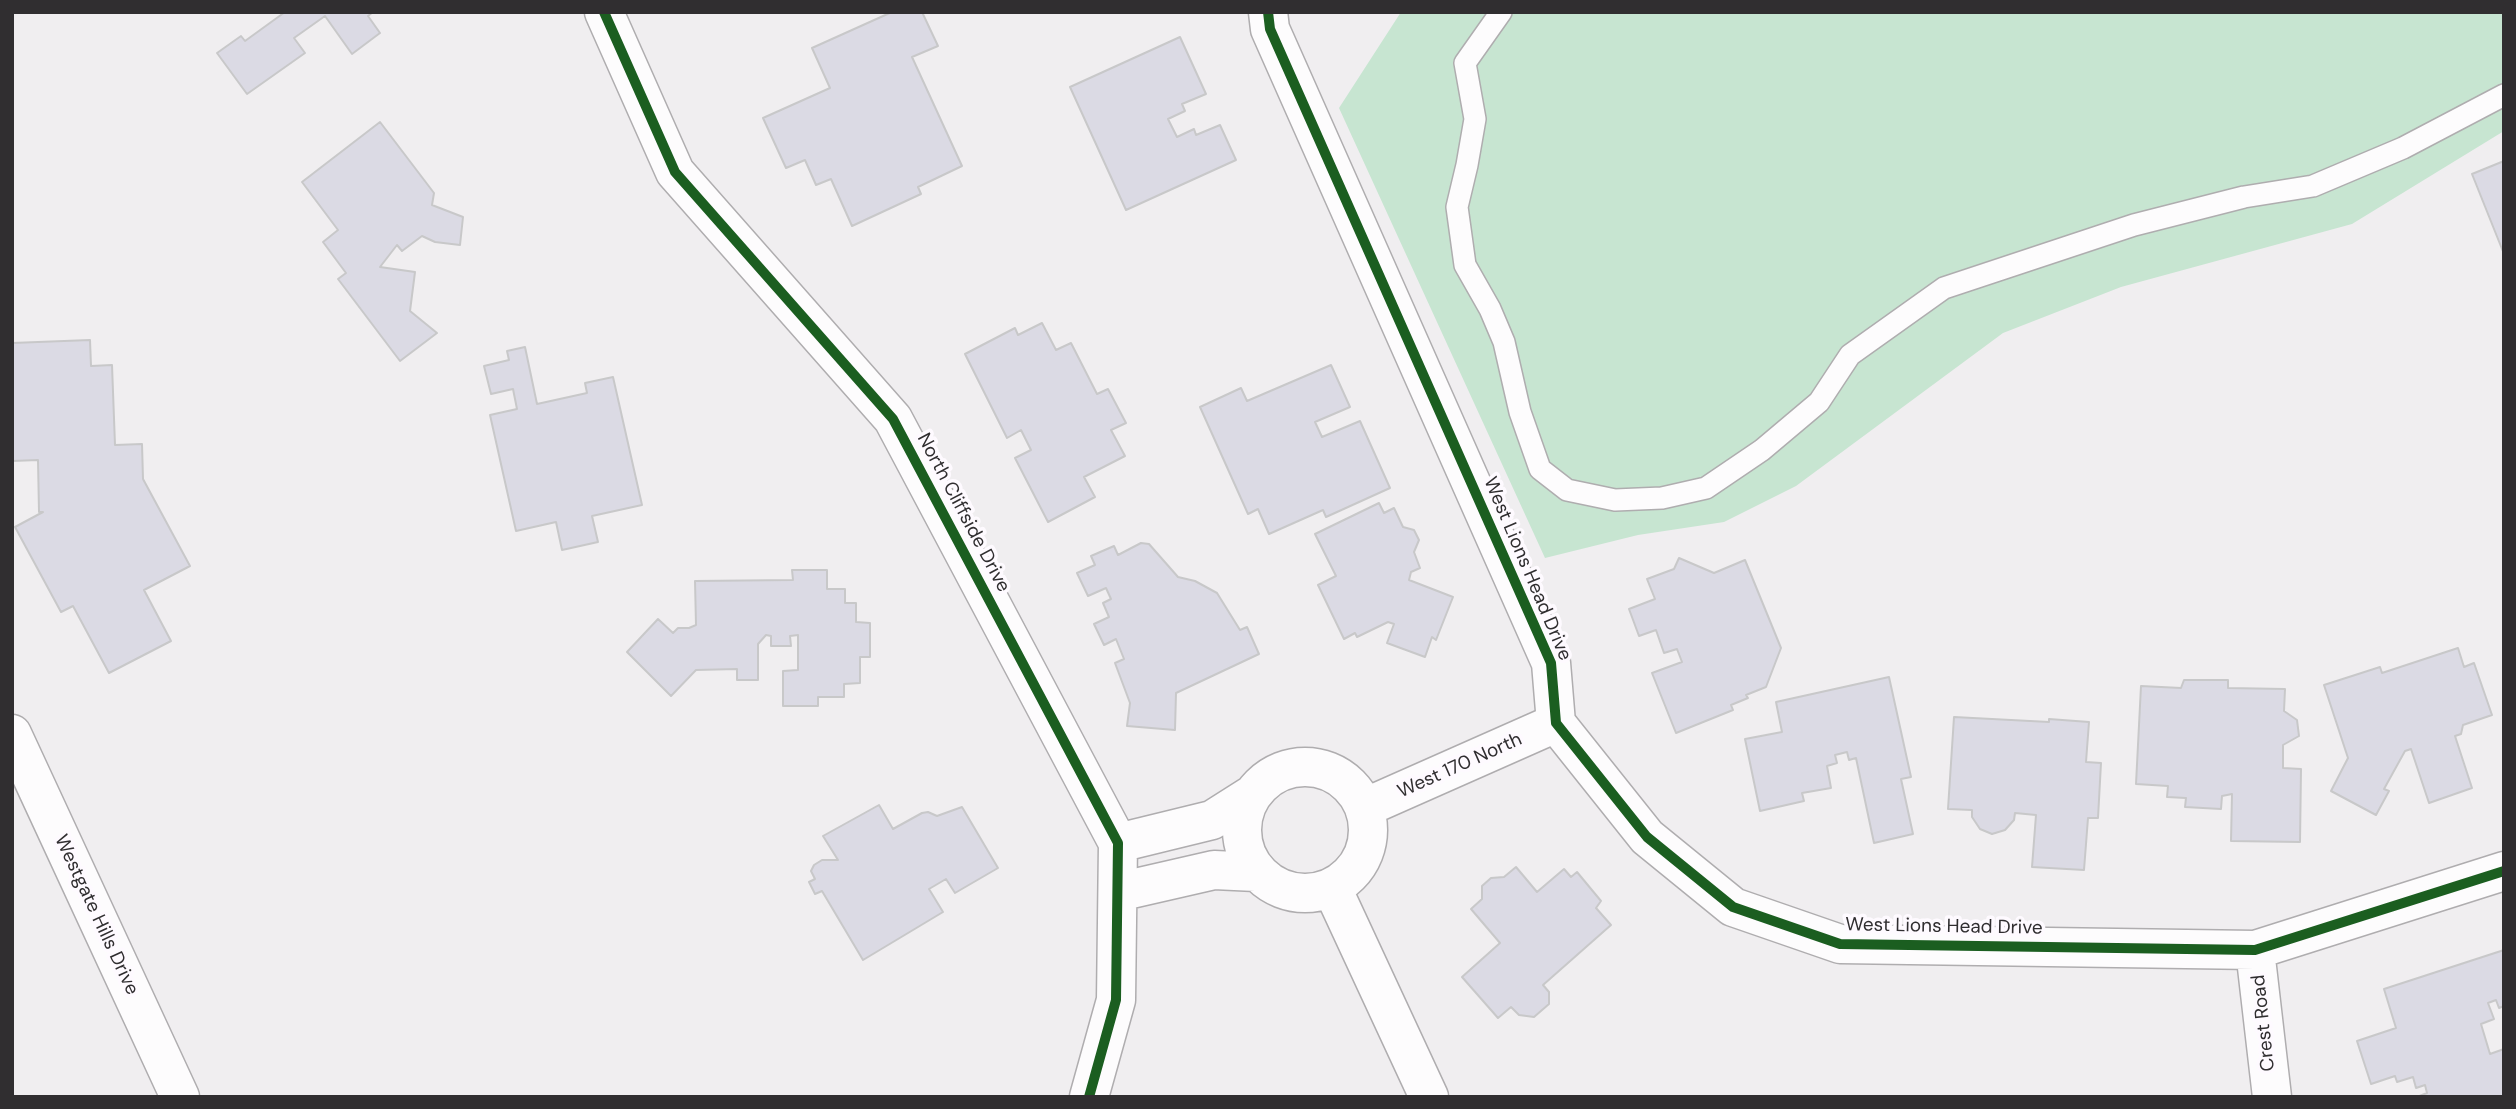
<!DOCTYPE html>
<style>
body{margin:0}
#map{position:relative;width:2516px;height:1109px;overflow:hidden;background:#f0eef0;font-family:"DM Sans",sans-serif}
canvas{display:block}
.frame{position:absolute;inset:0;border:14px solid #302e30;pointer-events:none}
</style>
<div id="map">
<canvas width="2516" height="1109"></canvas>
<div class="frame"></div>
</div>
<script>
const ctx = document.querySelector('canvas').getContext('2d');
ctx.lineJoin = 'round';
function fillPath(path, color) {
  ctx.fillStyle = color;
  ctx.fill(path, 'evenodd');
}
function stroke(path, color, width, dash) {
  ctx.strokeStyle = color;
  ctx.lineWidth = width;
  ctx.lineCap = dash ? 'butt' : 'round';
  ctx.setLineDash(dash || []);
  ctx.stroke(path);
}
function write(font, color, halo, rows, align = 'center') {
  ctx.font = font + ' "DM Sans",sans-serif';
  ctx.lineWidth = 7;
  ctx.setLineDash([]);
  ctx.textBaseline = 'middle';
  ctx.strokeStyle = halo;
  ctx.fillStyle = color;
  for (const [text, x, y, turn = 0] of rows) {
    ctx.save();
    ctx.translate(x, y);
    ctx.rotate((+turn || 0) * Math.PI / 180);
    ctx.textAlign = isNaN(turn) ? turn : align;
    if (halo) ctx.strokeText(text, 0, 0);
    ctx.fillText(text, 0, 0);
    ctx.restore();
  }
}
const green = new Path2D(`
 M 1401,12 L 2504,12 L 2504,131 L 2352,224 L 2121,287 L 2003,333 L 1796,486 L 1724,522 L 1638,535 L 1545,558 L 1339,108 Z`);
const building = new Path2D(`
 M 285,12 L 373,12 L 368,16 L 380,33 L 352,54 L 325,16 L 294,38 L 305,53 L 247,94 L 217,53 L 241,36 L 245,41 Z
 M 892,12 L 922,12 L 938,46 L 912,57 L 962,166 L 918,187 L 921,194 L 852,226 L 831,179 L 816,185 L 805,160 L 786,168 L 763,118 L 830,88 L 812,48 Z
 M 1180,37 L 1206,94 L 1182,104 L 1185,111 L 1168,119 L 1177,137 L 1194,129 L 1196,135 L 1220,125 L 1236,160 L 1126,210 L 1070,87 Z
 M 380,122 L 434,193 L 432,205 L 463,217 L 460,245 L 435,242 L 422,236 L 402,251 L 397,245 L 380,267 L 415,272 L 410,311 L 437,333 L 400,361 L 338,279 L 346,273 L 323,242 L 338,230 L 302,182 Z
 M 2504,161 L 2504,254 L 2472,174 Z
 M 1042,323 L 1056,350 L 1071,343 L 1097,394 L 1108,389 L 1126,423 L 1111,430 L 1125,456 L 1084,477 L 1095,497 L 1048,522 L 1015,458 L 1031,450 L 1021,430 L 1007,438 L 965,354 L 1015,328 L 1018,335 Z
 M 90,340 L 91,366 L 112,365 L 115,445 L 142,444 L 143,479 L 190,566 L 144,590 L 171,641 L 109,673 L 73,606 L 61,612 L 15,527 L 43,512 L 39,512 L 38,460 L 12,461 L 12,343 Z
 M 525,347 L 537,404 L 587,393 L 585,383 L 613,377 L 642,505 L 592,516 L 598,542 L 562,550 L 556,522 L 516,531 L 490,415 L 517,409 L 513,389 L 491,394 L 484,366 L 509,360 L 507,351 Z
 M 1331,365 L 1350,407 L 1315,422 L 1322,437 L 1360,421 L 1390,488 L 1326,517 L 1323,510 L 1269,534 L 1258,509 L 1248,514 L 1200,407 L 1241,388 L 1247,401 Z
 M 1379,503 L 1384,513 L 1394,508 L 1403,527 L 1414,530 L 1419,540 L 1414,552 L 1420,568 L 1411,572 L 1409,580 L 1453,597 L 1436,640 L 1432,637 L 1425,657 L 1387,643 L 1394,624 L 1388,622 L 1357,637 L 1355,633 L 1344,639 L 1318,585 L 1336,576 L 1315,534 Z
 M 1141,543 L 1149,544 L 1178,577 L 1195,581 L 1217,593 L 1240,630 L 1247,627 L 1259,654 L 1176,693 L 1175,730 L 1127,726 L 1130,703 L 1115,663 L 1124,659 L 1116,639 L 1104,645 L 1094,624 L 1109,617 L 1103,603 L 1111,599 L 1106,588 L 1088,596 L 1077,573 L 1095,565 L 1091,556 L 1114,546 L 1118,555 Z
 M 1679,558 L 1714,573 L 1745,560 L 1781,648 L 1766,687 L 1746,695 L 1748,698 L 1731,705 L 1733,710 L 1676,733 L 1652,673 L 1682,662 L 1677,649 L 1664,653 L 1656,630 L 1639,636 L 1629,609 L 1655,599 L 1647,579 L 1674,569 Z
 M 792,570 L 827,570 L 827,589 L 845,589 L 845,603 L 856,603 L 856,622 L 870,623 L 870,657 L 860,657 L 860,683 L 844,684 L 844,697 L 818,697 L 818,706 L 783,706 L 783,671 L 798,670 L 798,635 L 790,636 L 791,646 L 771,646 L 771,636 L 766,635 L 758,644 L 758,680 L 737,680 L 737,669 L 696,670 L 671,696 L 627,652 L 658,619 L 673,633 L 678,628 L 689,628 L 696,625 L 695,581 L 793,580 Z
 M 2458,648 L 2464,667 L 2474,663 L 2492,715 L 2463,725 L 2461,734 L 2455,736 L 2472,788 L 2429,803 L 2411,749 L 2405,751 L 2384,789 L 2389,791 L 2376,815 L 2331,791 L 2348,758 L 2324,685 L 2380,667 L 2382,673 Z
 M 1889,677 L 1911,777 L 1901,779 L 1913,834 L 1874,843 L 1856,758 L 1849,760 L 1847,752 L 1835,755 L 1837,763 L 1827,766 L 1831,788 L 1802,793 L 1804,801 L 1760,811 L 1745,739 L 1782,732 L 1776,702 Z
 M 2184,680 L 2228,680 L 2228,688 L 2285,689 L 2284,711 L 2297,720 L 2299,736 L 2283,745 L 2283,768 L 2301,769 L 2300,842 L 2231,841 L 2232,794 L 2222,796 L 2221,809 L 2185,807 L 2186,798 L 2167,797 L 2168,786 L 2136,784 L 2141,686 L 2181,688 Z
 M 1954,717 L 2049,722 L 2049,719 L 2089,722 L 2086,762 L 2101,763 L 2098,818 L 2088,818 L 2084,870 L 2032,867 L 2036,815 L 2015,813 L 2014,820 L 2005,830 L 1992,834 L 1980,829 L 1972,817 L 1972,810 L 1948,809 Z
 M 879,805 L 893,829 L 922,813 L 928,812 L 937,816 L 962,807 L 998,868 L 955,893 L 946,879 L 929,889 L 943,912 L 863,960 L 822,891 L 815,894 L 809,882 L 815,879 L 811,871 L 814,865 L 822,860 L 838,860 L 823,836 Z
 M 1516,867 L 1537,892 L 1564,869 L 1571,877 L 1577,872 L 1601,901 L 1596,908 L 1611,925 L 1543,985 L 1549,992 L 1549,1004 L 1534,1017 L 1519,1015 L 1511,1007 L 1498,1018 L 1462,977 L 1500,943 L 1471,909 L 1482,899 L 1482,886 L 1491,878 L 1504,877 Z
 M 2504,950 L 2504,1006 L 2499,1008 L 2496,1000 L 2488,1003 L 2494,1019 L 2481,1024 L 2490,1054 L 2504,1049 L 2504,1097 L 2417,1097 L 2427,1093 L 2425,1085 L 2416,1088 L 2413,1077 L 2397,1082 L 2395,1076 L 2371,1084 L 2357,1041 L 2396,1028 L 2384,989 Z`);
const service = new Path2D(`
 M 1501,12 L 1465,63 L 1475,119 L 1467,165 L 1457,207 L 1465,265 L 1490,309 L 1504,342 L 1520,412 L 1540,469 L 1567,490 L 1615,500 L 1662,498 L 1706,488 L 1762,450 L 1819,402 L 1850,355 L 1944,288 L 2134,225 L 2244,197 L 2313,186 L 2403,148 L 2504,95`);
const minor = new Path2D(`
 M 604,12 L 675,172 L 893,419 L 1118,843 L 1116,1000 L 1089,1097
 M 1268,12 L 1270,29 L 1551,663 L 1556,723 L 1647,837 L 1733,907 L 1840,944 L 2255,950 L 2504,871
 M 12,734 L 180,1097
 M1242 830a63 63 0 1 1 126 0a63 63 0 1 1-126 0Z
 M 1364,808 L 1556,723
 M 1118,843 L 1212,820 L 1253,794
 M 1332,888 L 1429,1097
 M 1118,892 L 1214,870 L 1256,872
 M 2255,950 L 2272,1097`);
const cycleway = new Path2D(`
 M 604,12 L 675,172 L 893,419 L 1118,843 L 1116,1000 L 1089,1097
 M 1268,12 L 1270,29 L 1551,663 L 1556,723 L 1647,837 L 1733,907 L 1840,944 L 2255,950 L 2504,871`);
const streetNames = [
 ["North Cliffside Drive",963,513,62],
 ["West Lions Head Drive",1527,569,67],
 ["West 170 North",1460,766,-24],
 ["Westgate Hills Drive",96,915,65],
 ["West Lions Head Drive",1944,927,1],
 ["Crest Road",2264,1023,-96]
];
fillPath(green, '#c7e5d1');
fillPath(building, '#dbdae4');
stroke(building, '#c8c8c9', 2);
stroke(service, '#afadaf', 24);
stroke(minor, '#afadaf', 41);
stroke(service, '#fdfcfd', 21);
stroke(minor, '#fdfcfd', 38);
stroke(cycleway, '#1b5e20', 10);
write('19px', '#302e30', '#fefaff', streetNames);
</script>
